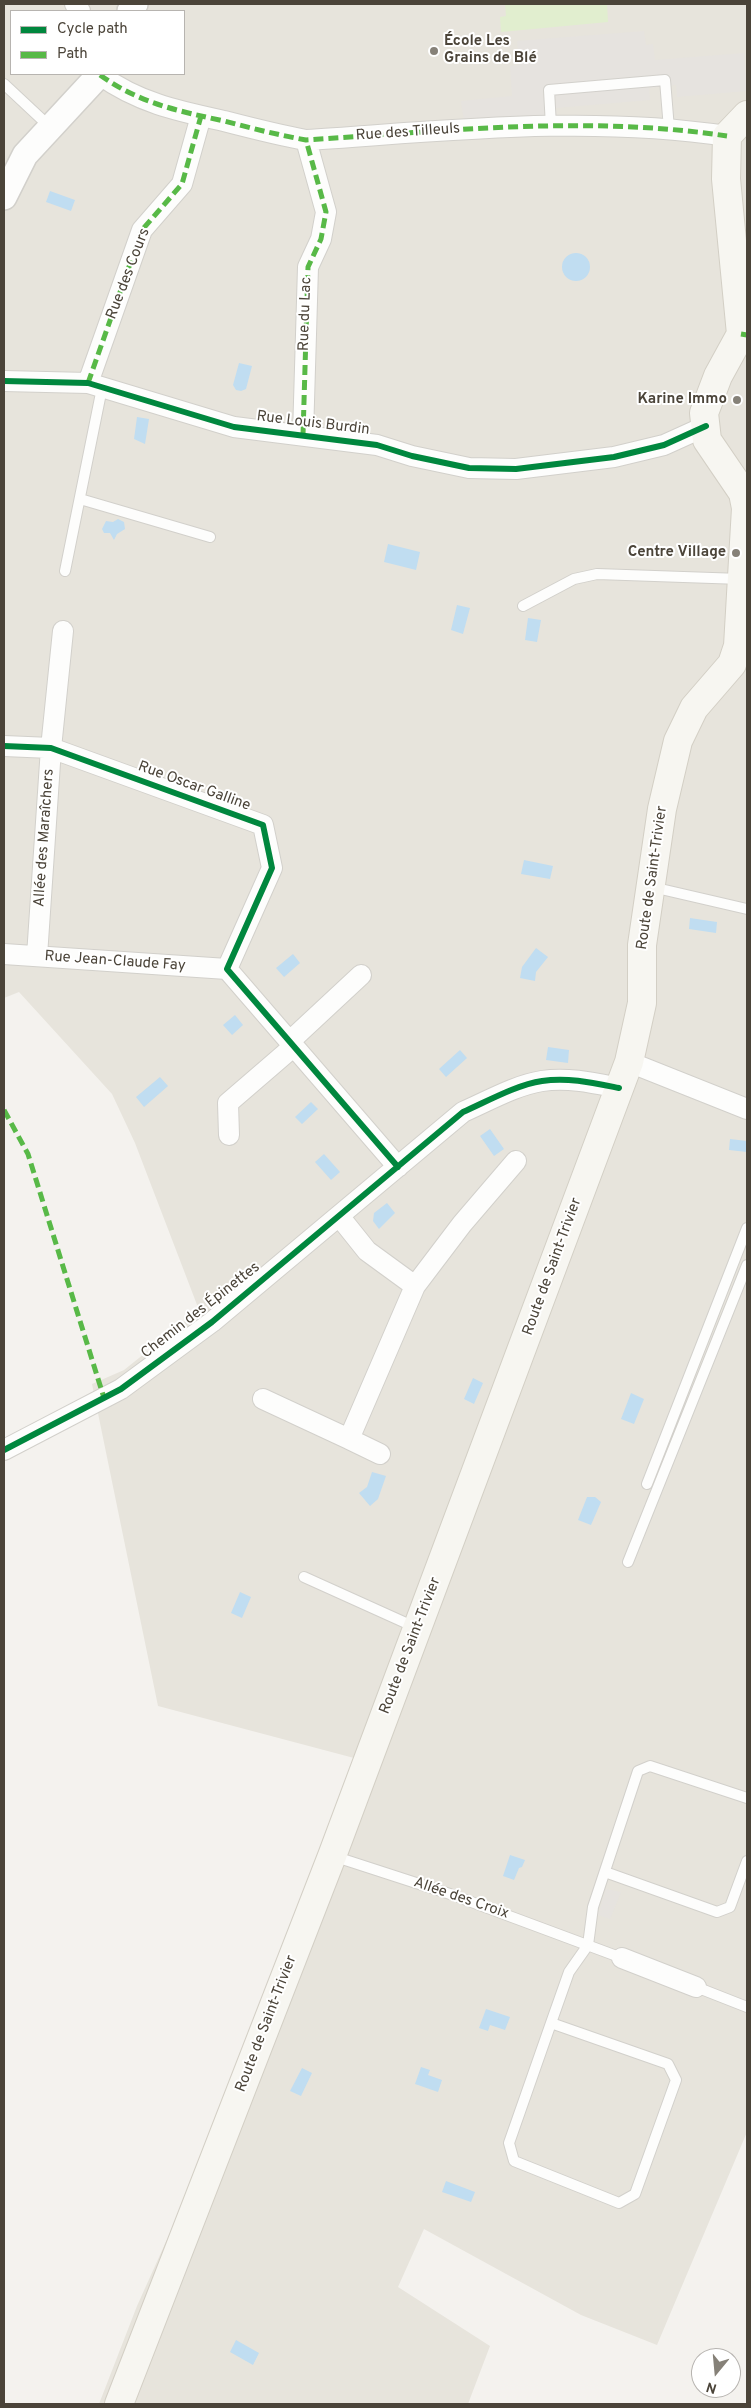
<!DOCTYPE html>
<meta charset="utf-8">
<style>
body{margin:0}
#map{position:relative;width:751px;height:2408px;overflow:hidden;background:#f4f2ee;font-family:Overpass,sans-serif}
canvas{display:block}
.frame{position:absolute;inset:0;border:5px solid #4b4439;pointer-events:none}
.legend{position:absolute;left:10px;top:10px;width:175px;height:65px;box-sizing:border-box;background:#fff;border:1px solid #b7b4b0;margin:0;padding:6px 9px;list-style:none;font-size:15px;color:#4b4439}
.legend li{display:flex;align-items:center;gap:10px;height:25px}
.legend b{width:25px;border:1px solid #b7b4b0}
.north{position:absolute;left:691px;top:2348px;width:50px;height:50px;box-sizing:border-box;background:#fff;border:1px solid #b7b4b0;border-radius:50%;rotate:197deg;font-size:14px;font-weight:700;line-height:20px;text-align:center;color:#4b4439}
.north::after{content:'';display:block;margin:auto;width:18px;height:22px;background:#868178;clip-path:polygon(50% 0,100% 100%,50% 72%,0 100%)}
</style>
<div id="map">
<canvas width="751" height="2408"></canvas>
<div class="frame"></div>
<ul class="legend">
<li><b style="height:6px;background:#00873e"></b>Cycle path</li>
<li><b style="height:6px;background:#58b947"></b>Path</li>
</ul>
<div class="north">N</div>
</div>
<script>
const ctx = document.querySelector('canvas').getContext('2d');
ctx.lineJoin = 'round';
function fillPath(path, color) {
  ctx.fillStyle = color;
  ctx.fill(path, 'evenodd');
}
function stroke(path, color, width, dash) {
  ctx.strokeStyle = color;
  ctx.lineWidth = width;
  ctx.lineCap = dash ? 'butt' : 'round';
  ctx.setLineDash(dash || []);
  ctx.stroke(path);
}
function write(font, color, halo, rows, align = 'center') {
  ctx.font = font + ' Overpass,sans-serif';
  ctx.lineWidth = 4;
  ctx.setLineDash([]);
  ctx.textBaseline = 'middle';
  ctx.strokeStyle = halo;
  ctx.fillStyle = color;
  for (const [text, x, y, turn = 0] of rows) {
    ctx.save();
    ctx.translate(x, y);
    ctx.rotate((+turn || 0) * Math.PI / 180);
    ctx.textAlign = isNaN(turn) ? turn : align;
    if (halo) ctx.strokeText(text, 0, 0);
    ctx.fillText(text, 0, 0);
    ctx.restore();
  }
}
const residential = new Path2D(`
 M 4,4 L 747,4 L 747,2132 L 657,2345 L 581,2315 L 424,2229 L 398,2287 L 490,2346 L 468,2404 L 99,2404 L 137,2306 L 232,2095 L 261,2021 L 308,1881 L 354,1758 L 158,1706 L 92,1384 L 124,1370 L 199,1310 L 135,1143 L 112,1094 L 19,992 L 4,998 ZM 11,11 L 184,11 L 184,74 L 11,74 Z`);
const green = new Path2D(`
 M 505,4 L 607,4 L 608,22 L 501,32 L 500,17 L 506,16 Z`);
const parking = new Path2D(`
 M 644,31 L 646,45 L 653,44 L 655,60 L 744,53 L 747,91 L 677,97 L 676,85 L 649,88 L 650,100 L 556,108 L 557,117 L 464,122 L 461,101 L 512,96 L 510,66 L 519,65 L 517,41 Z
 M 606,1889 L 621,1892 L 610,1919 L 598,1915 Z`);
const water = new Path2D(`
 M 50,191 L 75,200 L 71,211 L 46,202 Z
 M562 267a14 14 0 1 1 28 0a14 14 0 1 1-28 0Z
 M 239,363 L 252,366 L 246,389 L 241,391 L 236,390 L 233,385 Z
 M 137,417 L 149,419 L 145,444 L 134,439 Z
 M 118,519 L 124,522 L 125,529 L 117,534 L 114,540 L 110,533 L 104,533 L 102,529 L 106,521 L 113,522 Z
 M 388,544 L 420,552 L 416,570 L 384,562 Z
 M 457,605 L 470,608 L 463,634 L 451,630 Z
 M 528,618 L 541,620 L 537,642 L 525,640 Z
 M 524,860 L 553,866 L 550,879 L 521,874 Z
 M 690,918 L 717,922 L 716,933 L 689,929 Z
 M 536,948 L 548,957 L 536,972 L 535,981 L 520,978 L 522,967 Z
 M 293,954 L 300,963 L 284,977 L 276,968 Z
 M 235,1015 L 243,1025 L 232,1035 L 223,1025 Z
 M 548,1047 L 569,1050 L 568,1063 L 546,1060 Z
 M 460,1050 L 467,1058 L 446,1077 L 439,1069 Z
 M 160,1077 L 168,1086 L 144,1107 L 136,1097 Z
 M 311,1102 L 318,1109 L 302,1124 L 295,1117 Z
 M 490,1129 L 504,1149 L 494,1156 L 480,1136 Z
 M 730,1139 L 747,1141 L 747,1152 L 729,1150 Z
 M 324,1154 L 340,1172 L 331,1180 L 315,1162 Z
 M 387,1203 L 395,1213 L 379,1229 L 373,1221 L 374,1213 Z
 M 473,1378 L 483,1383 L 474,1404 L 464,1399 Z
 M 631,1393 L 644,1399 L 634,1424 L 621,1419 Z
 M 372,1472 L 386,1476 L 378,1499 L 370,1506 L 359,1493 L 367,1487 Z
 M 587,1497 L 595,1497 L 601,1502 L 591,1525 L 578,1520 Z
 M 240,1592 L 251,1597 L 242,1618 L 231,1613 Z
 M 510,1855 L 525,1860 L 522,1867 L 519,1868 L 514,1880 L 503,1876 Z
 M 486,2009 L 510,2017 L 505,2030 L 490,2025 L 488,2031 L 479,2028 Z
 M 421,2067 L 430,2070 L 428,2075 L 442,2080 L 438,2092 L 415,2084 Z
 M 302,2068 L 312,2073 L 301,2096 L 290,2091 Z
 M 446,2181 L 475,2192 L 471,2202 L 442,2192 Z
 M 236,2340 L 259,2353 L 253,2365 L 230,2352 Z`);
const service = new Path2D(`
 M 4,84 L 50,127
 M 551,126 L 549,90 L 665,80 L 669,129
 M 80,499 L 210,537
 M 65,571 L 102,388
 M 523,606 L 574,579 L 597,574 L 741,579
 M 652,887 L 747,909
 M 647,1484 L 747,1228
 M 628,1562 L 747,1265
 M 304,1577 L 417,1628
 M 333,1856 L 450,1894 L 622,1958
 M 605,1872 L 717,1912 L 730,1907 L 747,1861
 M 696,1987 L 747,2007
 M 551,2023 L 509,2143 L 514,2161 L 619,2203 L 635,2194 L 676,2080 L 668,2064 L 551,2023 L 569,1972 L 588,1945 L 593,1907 L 638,1771 L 650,1766 L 747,1798`);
const minor = new Path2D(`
 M 75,4 L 80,11
 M 100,75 C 139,103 178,111 224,121 C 251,128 278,135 306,140 C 446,131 588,115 727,136
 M 4,381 L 88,383 L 234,427 L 377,445 L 412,456 L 469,468 L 516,469 L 614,457 L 664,445 L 706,426
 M 88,383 L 142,230 L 182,184 L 201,116
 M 303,435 L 308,267 L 321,239 L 326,212 L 306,140
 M 4,746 L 51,748 L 263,825 L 272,868 L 227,969 L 398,1167
 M 4,954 L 227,969
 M 37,956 L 51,748 L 63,631
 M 289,1042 L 361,975
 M 629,1062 L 747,1109
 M 229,1135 L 228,1103 L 293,1047
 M 415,1286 L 462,1224 L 516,1161
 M 263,1399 L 349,1439 L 415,1286 L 367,1251 L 339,1216
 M 349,1439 L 380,1454
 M 4,1450 L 121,1389 L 212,1322 L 463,1112 C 488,1101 516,1085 542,1081 C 568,1077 594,1083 619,1088
 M 622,1958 L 696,1987`);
const tertiary = new Path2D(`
 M 130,11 L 135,4
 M 4,197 L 25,155 L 100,74`);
const secondary = new Path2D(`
 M 119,2404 L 332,1856 L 629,1062 L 642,1003 L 642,945 L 662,809 L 678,741 L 694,708 L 732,664 L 738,646 L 746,508 L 743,493 L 707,440 L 704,413 L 718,376 L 741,334 L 726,179 L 727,136 L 747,115`);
const quiet = new Path2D(`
 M 100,75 C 139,103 178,111 224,121 C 251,128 278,135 306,140 C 446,131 588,115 727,136
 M 741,334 L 747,335
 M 88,383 L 142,230 L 182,184 L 201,116
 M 303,435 L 308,267 L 321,239 L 326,212 L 306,140
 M 4,1110 L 28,1154 L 104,1398`);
const cycleway = new Path2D(`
 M 4,381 L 88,383 L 234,427 L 377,445 L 412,456 L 469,468 L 516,469 L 614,457 L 664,445 L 706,426
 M 4,746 L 51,748 L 263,825 L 272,868 L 227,969 L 398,1167
 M 4,1450 L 121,1389 L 212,1322 L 463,1112 C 488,1101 516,1085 542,1081 C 568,1077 594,1083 619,1088`);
const markers = [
 [434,51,5,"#868178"],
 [737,400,5,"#868178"],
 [736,553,5,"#868178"]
];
const poiNames = [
 ["École Les",444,42,"left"],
 ["Grains de Blé",444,59,"left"],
 ["Karine Immo",727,400],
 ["Centre Village",726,553]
];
const streetNames = [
 ["Rue des Tilleuls",408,133,-4],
 ["Rue des Cours",129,274,-69],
 ["Rue du Lac",306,314,-88],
 ["Rue Louis Burdin",313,424,7],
 ["Rue Oscar Galline",194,787,20],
 ["Allée des Maraîchers",45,838,-86],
 ["Route de Saint-Trivier",653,878,-82],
 ["Rue Jean-Claude Fay",115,962,4],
 ["Route de Saint-Trivier",553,1267,-70],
 ["Chemin des Épinettes",201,1311,-38],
 ["Route de Saint-Trivier",411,1646,-69],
 ["Allée des Croix",461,1899,19],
 ["Route de Saint-Trivier",267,2024,-69]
];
fillPath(residential, '#e7e4dc');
fillPath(green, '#e1eecf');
fillPath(parking, '#e6e3df');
fillPath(water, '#c0ddf1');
stroke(service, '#d2d0cb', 12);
stroke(minor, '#d2d0cb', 22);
stroke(tertiary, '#d2d0cb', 28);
stroke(secondary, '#d3cfc5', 30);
stroke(service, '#fdfdfc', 10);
stroke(minor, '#fdfdfc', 20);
stroke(tertiary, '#fdfdfc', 25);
stroke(secondary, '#f7f6f1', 28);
stroke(quiet, '#58b947', 5, [10, 5]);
stroke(cycleway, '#00873e', 6);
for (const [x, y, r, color] of markers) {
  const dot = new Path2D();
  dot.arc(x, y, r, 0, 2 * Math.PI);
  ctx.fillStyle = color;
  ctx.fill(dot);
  stroke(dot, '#fff', 2);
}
write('bold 15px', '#4b4439', '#fff', poiNames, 'right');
write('15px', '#4b4439', '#fff', streetNames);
</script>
